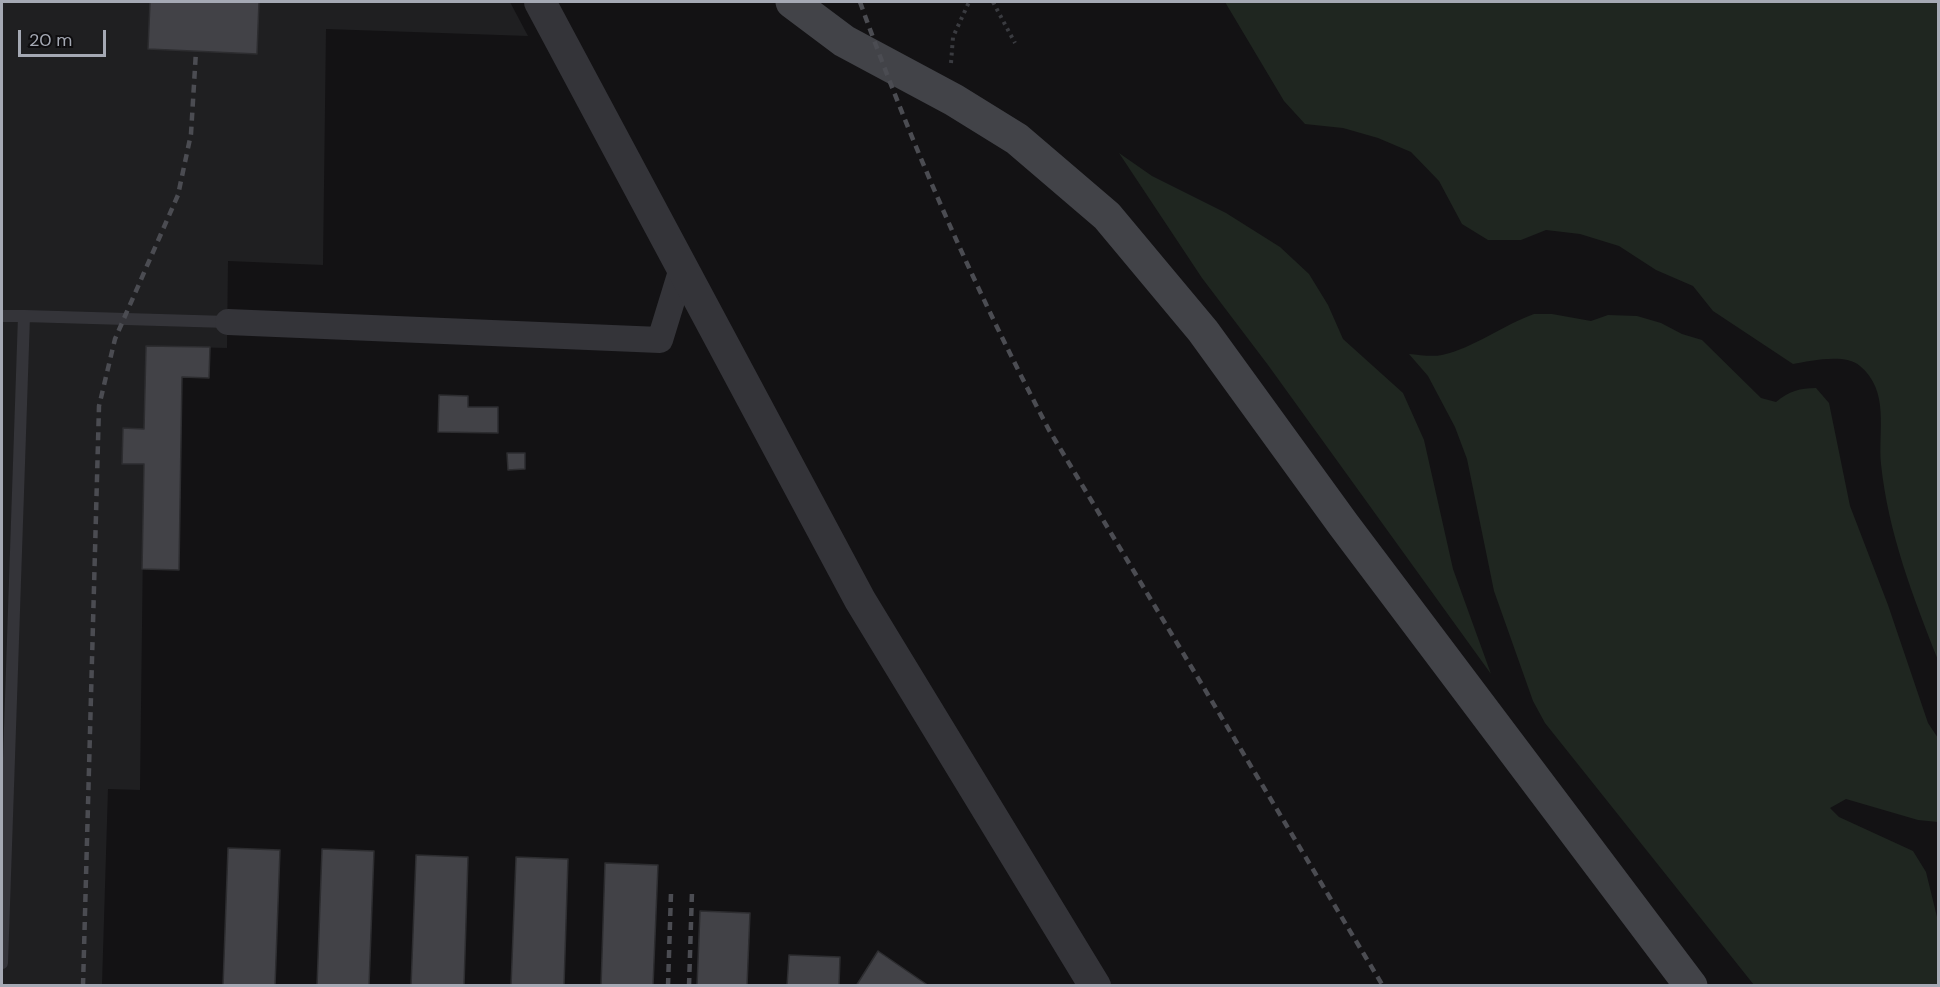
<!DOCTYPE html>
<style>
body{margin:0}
#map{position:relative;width:1940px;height:987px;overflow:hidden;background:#131214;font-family:"DM Sans",sans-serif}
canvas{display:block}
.frame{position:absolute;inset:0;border:3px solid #a5a9b4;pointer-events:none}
.scale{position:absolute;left:18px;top:30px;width:88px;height:27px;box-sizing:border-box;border:3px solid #a5a9b4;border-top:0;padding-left:8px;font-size:18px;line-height:21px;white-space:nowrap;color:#a5a9b4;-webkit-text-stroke:4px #0e0d0f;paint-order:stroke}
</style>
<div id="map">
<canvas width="1940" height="987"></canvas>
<div class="frame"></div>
<div class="scale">20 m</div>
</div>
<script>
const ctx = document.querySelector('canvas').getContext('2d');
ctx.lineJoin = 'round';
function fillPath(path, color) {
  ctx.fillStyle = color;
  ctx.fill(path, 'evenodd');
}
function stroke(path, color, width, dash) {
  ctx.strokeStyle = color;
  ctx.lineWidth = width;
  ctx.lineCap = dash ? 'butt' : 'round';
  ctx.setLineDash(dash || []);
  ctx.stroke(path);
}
const built = new Path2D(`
 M 2,2 L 510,2 L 528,36 L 326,29 L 323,265 L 228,261 L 227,348 L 146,346 L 144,429 L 123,429 L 122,464 L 144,464 L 140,790 L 108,789 L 102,985 L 2,986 Z`);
const green = new Path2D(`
 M 1225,2 L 1938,2 L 1938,660 C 1913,597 1888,532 1881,464 C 1878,430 1890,391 1860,366 C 1845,353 1810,361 1793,364 L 1713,311 L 1693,286 L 1656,270 L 1619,246 L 1580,234 L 1546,230 L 1521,240 L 1488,240 L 1462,224 L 1439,181 L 1411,152 L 1378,138 L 1343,128 L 1305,124 L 1284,101 Z
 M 1119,153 L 1152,176 L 1226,213 L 1280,247 L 1309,274 L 1328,305 L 1343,339 L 1403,393 L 1424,440 L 1453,569 L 1491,674 L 1268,365 L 1202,278 Z
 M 1534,314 L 1552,314 L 1591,321 L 1608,315 L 1637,316 L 1661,323 L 1682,334 L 1702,340 L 1761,398 L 1776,402 C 1789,391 1800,388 1816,388 L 1829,403 L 1850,506 L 1888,605 L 1928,723 L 1938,738 L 1938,822 L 1918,820 L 1846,799 L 1830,808 L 1839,817 L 1913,851 L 1926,872 L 1938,921 L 1938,985 L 1754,985 L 1545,723 L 1533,701 L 1494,591 L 1467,459 L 1455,427 L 1428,376 L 1409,354 C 1420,355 1432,357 1442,355 C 1474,348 1503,325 1534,314 Z`);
const building = new Path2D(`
 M 150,2 L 259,2 L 257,54 L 148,49 Z
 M 146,346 L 210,347 L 209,378 L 182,377 L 179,570 L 142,569 L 144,464 L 122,464 L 123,428 L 144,429 Z
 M 439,395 L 468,396 L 468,407 L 498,407 L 498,433 L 438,432 Z
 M 507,453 L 525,453 L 525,469 L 508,470 Z
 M 228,848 L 280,850 L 275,986 L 223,986 Z
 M 322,849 L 374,851 L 369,986 L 317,986 Z
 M 416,855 L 468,857 L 464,986 L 411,986 Z
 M 516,857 L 568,859 L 564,986 L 511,986 Z
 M 605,863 L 658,865 L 653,986 L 601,986 Z
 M 700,911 L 750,913 L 747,986 L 697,986 Z
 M 878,951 L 929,986 L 856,986 Z
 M 789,955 L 840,957 L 839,986 L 787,986 Z`);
const path = new Path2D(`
 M 993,2 L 1015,43
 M 951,63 L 953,37 L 969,2`);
const service = new Path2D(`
 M 2,316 L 24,316
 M 2,963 L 24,316 L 228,322`);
const minor = new Path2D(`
 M 228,322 L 660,340 L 683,265`);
const tertiary = new Path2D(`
 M 540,2 L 860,600 L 1095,986`);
const secondary = new Path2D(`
 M 792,2 L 844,41 L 954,100 L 1017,139 L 1107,216 L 1203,331 L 1343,524 L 1691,986`);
const rail = new Path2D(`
 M 860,2 C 913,149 976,291 1049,430 L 1383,986
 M 83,986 L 99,406 L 115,339 L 178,195 L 191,134 L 196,51
 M 668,986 L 671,893
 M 689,986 L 692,892`);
fillPath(built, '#1f1f21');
fillPath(green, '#1f2620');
fillPath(building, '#424247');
stroke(building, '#2d2d30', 1.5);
stroke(path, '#3a3b40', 4, [3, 4.5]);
stroke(service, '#343439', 12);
stroke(minor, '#343439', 26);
stroke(tertiary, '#343439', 32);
stroke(secondary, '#424348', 33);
stroke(rail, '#4b4c52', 4.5, [8, 6]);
</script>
